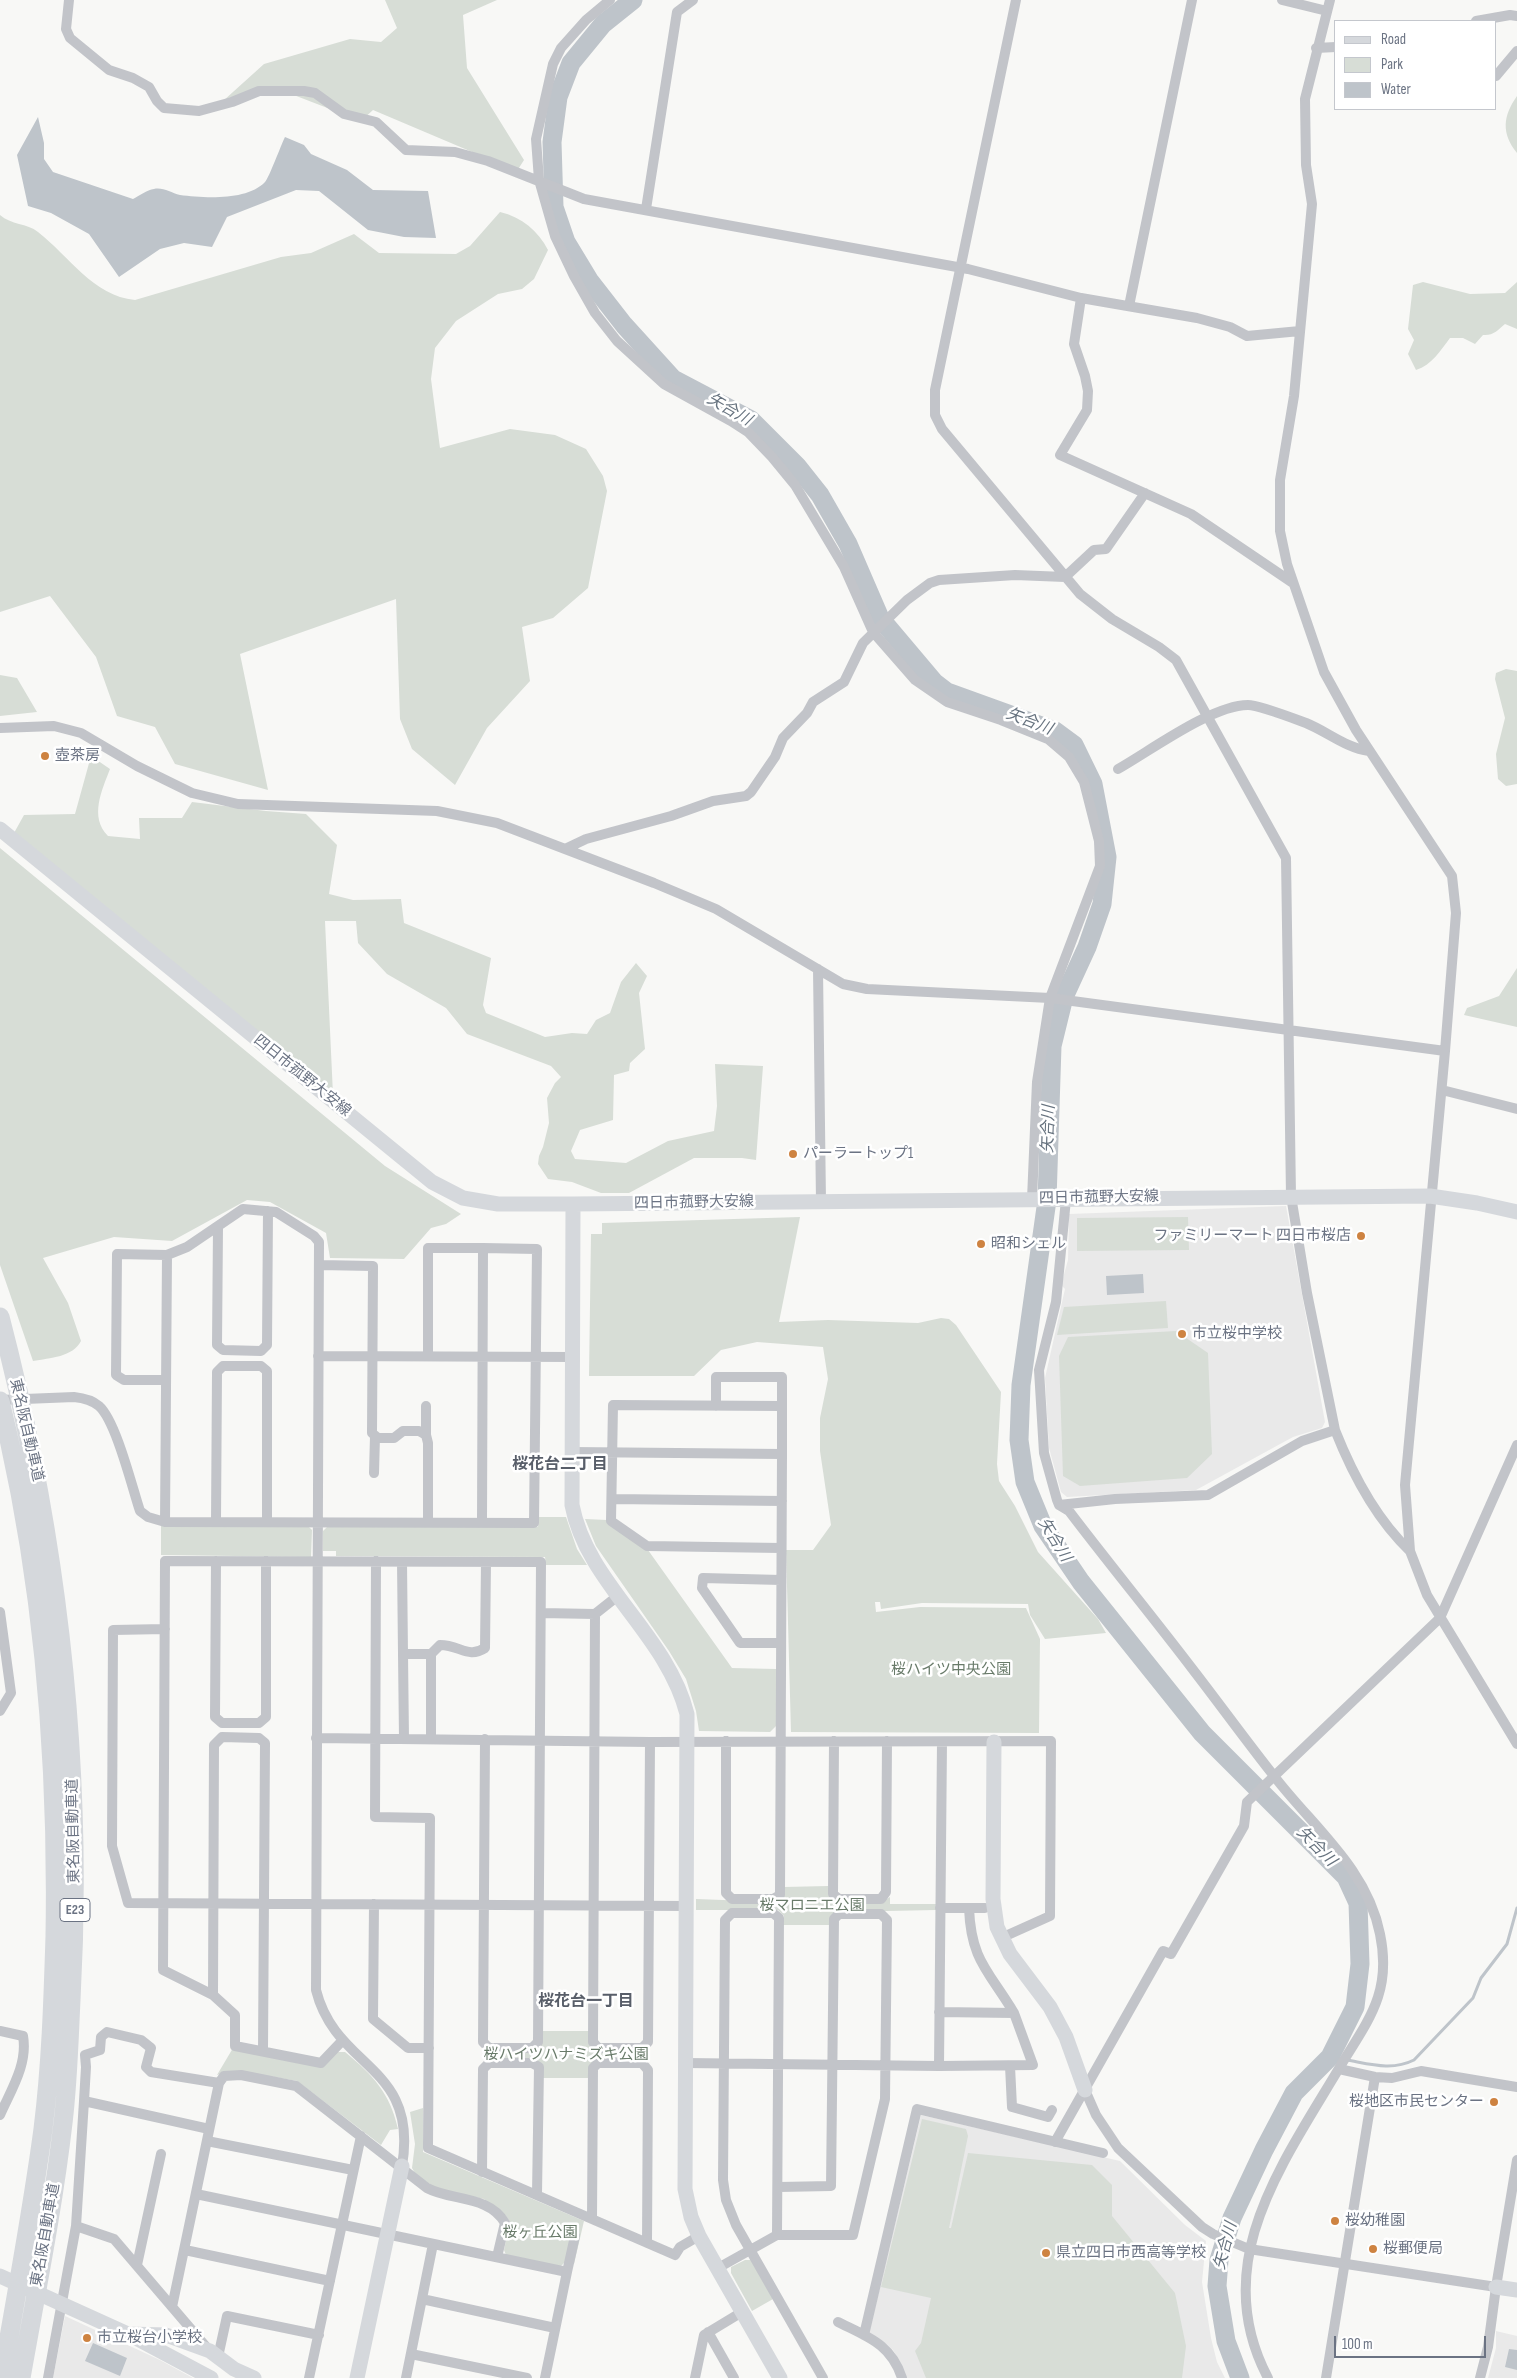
<!DOCTYPE html>
<meta charset="utf-8">
<style>
body{margin:0}
#map{position:relative;width:1517px;height:2378px;overflow:hidden;background:#f8f8f6;font-family:"Sofia Sans Condensed",sans-serif}
canvas{display:block}
.legend{position:absolute;left:1334px;top:20px;width:162px;height:90px;box-sizing:border-box;background:#fff;border:1px solid #c4c7cd;margin:0;padding:6px 9px;list-style:none;font-size:15px;color:#6b7383}
.legend li{display:flex;align-items:center;gap:10px;height:25px}
.legend b{width:25px;border:1px solid #c4c7cd}
.scale{position:absolute;left:1334px;top:2336px;width:152px;height:22px;box-sizing:border-box;border:2px solid #6b7383;border-top:0;padding-left:6px;font-size:15px;line-height:18px;white-space:nowrap;color:#6b7383;-webkit-text-stroke:4px #fff;paint-order:stroke}
</style>
<div id="map">
<canvas width="1517" height="2378"></canvas>
<ul class="legend">
<li><b style="height:6px;background:#d5d8dc"></b>Road</li>
<li><b style="height:14px;background:#d7ddd6"></b>Park</li>
<li><b style="height:14px;background:#bec4ca"></b>Water</li>
</ul>
<div class="scale">100 m</div>
</div>
<script>
const ctx = document.querySelector('canvas').getContext('2d');
ctx.lineJoin = 'round';
function fillPath(path, color) {
  ctx.fillStyle = color;
  ctx.fill(path, 'evenodd');
}
function stroke(path, color, width, dash) {
  ctx.strokeStyle = color;
  ctx.lineWidth = width;
  ctx.lineCap = dash ? 'butt' : 'round';
  ctx.setLineDash(dash || []);
  ctx.stroke(path);
}
function write(font, color, halo, rows, align = 'center') {
  ctx.font = font + ' "Sofia Sans Condensed","Noto Sans JP",sans-serif';
  ctx.lineWidth = 5;
  ctx.setLineDash([]);
  ctx.textBaseline = 'middle';
  ctx.strokeStyle = halo;
  ctx.fillStyle = color;
  for (const [text, x, y, turn = 0] of rows) {
    ctx.save();
    ctx.translate(x, y);
    ctx.rotate((+turn || 0) * Math.PI / 180);
    ctx.textAlign = isNaN(turn) ? turn : align;
    if (halo) ctx.strokeText(text, 0, 0);
    ctx.fillText(text, 0, 0);
    ctx.restore();
  }
}
const built = new Path2D(`
 M 1286,1206 L 1325,1422 L 1322,1428 L 1293,1437 L 1196,1490 L 1067,1497 L 1061,1492 L 1049,1448 L 1045,1378 L 1065,1289 L 1061,1285 L 1068,1260 L 1069,1214 Z
 M 921,2115 L 1120,2161 L 1185,2225 L 1206,2241 L 1202,2282 L 1211,2338 L 1217,2362 L 1225,2378 L 905,2378 L 900,2362 L 893,2350 L 884,2342 L 869,2333 Z
 M 65,2316 L 160,2360 L 193,2378 L 53,2378 Z
 M 1496,2331 L 1517,2336 L 1517,2378 L 1488,2378 L 1496,2348 Z`);
const green = new Path2D(`
 M 385,0 L 497,0 L 463,15 L 467,68 L 524,160 L 517,171 L 373,110 L 361,121 L 286,92 L 223,101 L 264,64 L 350,39 L 381,42 L 397,28 Z
 M 1517,96 L 1517,153 C 1501,133 1503,116 1517,96 Z
 M 500,212 C 522,217 538,231 548,250 L 534,279 L 522,289 L 498,294 L 456,321 L 435,348 L 431,379 L 440,448 L 510,429 L 555,435 L 586,449 L 603,476 L 607,491 L 588,588 L 553,618 L 522,627 L 530,681 L 487,728 L 455,785 L 412,749 L 400,719 L 396,599 L 240,654 L 268,790 L 175,764 L 155,727 L 117,716 L 96,657 L 50,596 L 0,612 L 0,215 C 11,225 27,223 38,232 C 69,256 93,296 135,300 L 281,257 L 311,253 L 354,234 L 379,253 L 456,254 L 470,246 Z
 M 1423,282 L 1470,294 L 1505,293 L 1517,282 L 1517,329 L 1505,324 C 1498,330 1493,336 1483,335 L 1475,344 L 1463,338 L 1450,338 C 1440,351 1432,365 1416,370 L 1408,354 L 1414,340 L 1408,329 L 1413,285 Z
 M 1506,669 L 1517,671 L 1517,784 L 1506,786 L 1498,779 L 1496,754 L 1505,718 L 1495,679 L 1496,673 Z
 M 0,675 L 17,678 L 37,712 L 0,716 Z
 M 91,756 L 110,769 C 102,790 89,817 108,836 L 140,839 L 139,818 L 182,818 L 192,802 L 266,811 L 306,814 L 337,845 L 329,894 L 353,900 L 401,899 L 404,923 L 491,958 L 483,1005 L 486,1013 L 545,1037 L 572,1033 L 587,1034 L 596,1020 L 610,1013 L 621,982 L 636,963 L 647,976 L 639,993 L 645,1049 L 630,1063 L 629,1071 L 614,1075 L 613,1120 L 580,1130 L 571,1151 L 575,1159 L 626,1163 L 668,1141 L 714,1131 L 717,1106 L 715,1064 L 763,1066 L 756,1160 L 742,1158 L 694,1158 L 629,1193 L 601,1193 L 572,1182 L 548,1179 L 538,1164 L 539,1156 L 543,1147 L 549,1123 L 547,1098 L 555,1083 L 561,1077 L 551,1066 L 467,1034 L 446,1008 L 387,974 L 358,943 L 356,921 L 325,921 L 333,1095 L 14,833 L 24,815 L 75,814 Z
 M 0,848 L 385,1166 L 461,1214 L 446,1224 L 431,1228 L 404,1259 L 330,1258 L 326,1233 L 270,1202 L 247,1200 L 172,1241 L 114,1237 L 43,1258 L 68,1303 L 81,1341 C 73,1357 50,1358 33,1361 L 0,1265 Z
 M 1517,968 L 1517,1027 L 1464,1015 L 1467,1008 L 1499,996 Z
 M 800,1217 L 779,1322 L 828,1320 L 918,1323 L 941,1318 L 949,1319 L 956,1325 L 1001,1392 L 997,1464 L 999,1481 L 1015,1506 L 1038,1552 L 1098,1619 L 1106,1633 L 1045,1639 L 1030,1615 L 1028,1604 L 922,1603 L 881,1609 L 880,1602 L 875,1602 L 876,1612 L 920,1607 L 1026,1608 L 1040,1639 L 1039,1733 L 791,1732 L 786,1550 L 813,1550 L 831,1525 L 820,1451 L 820,1418 L 828,1379 L 823,1347 L 757,1342 L 721,1350 L 694,1376 L 589,1376 L 591,1234 L 602,1234 L 602,1223 Z
 M 1188,1217 L 1189,1250 L 1077,1251 L 1077,1218 Z
 M 1166,1301 L 1168,1328 L 1057,1335 L 1064,1307 Z
 M 1176,1331 L 1208,1353 L 1212,1454 L 1187,1478 L 1080,1486 L 1063,1476 L 1059,1356 L 1068,1337 Z
 M 539,1517 L 566,1517 L 577,1549 L 587,1565 L 546,1565 L 545,1557 L 336,1556 L 336,1551 L 323,1551 L 323,1531 L 329,1525 L 538,1527 Z
 M 585,1519 L 607,1520 L 648,1550 L 732,1668 L 776,1669 L 776,1726 L 770,1732 L 699,1731 L 696,1711 L 686,1679 L 669,1651 L 596,1546 Z
 M 161,1525 L 308,1526 L 312,1530 L 311,1557 L 161,1555 Z
 M 828,1886 L 829,1897 C 841,1905 879,1906 890,1897 L 890,1904 L 936,1904 L 936,1910 L 837,1912 L 830,1917 L 829,1925 L 783,1925 L 784,1916 L 778,1910 L 696,1910 L 696,1899 L 776,1902 L 784,1887 Z
 M 542,2031 L 589,2031 L 589,2045 L 640,2052 L 640,2060 L 595,2060 L 589,2078 L 542,2078 L 542,2066 L 491,2059 L 491,2051 L 534,2051 Z
 M 233,2048 L 322,2067 L 337,2052 L 345,2052 C 373,2075 390,2093 398,2129 L 390,2130 L 381,2145 L 297,2081 L 241,2071 L 231,2071 L 217,2075 Z
 M 423,2108 L 423,2152 L 584,2221 L 574,2264 L 565,2262 L 560,2267 L 506,2255 L 504,2250 L 510,2222 L 505,2215 L 484,2199 L 439,2190 L 416,2175 L 412,2168 L 415,2144 L 410,2112 Z
 M 922,2119 L 966,2129 L 968,2136 L 949,2228 L 951,2228 L 968,2153 L 1092,2165 L 1112,2185 L 1112,2216 L 1175,2293 L 1186,2346 L 1182,2378 L 926,2378 L 915,2351 L 921,2343 L 931,2298 L 881,2287 Z
 M 745,2260 L 752,2260 L 773,2299 L 752,2311 L 731,2273 L 731,2267 Z`);
const water = new Path2D(`
 M 38,117 L 44,143 L 44,159 L 53,172 L 133,199 C 139,196 147,190 154,189 C 163,187 171,193 180,195 C 204,198 247,201 265,182 C 269,178 281,145 285,137 L 304,145 L 311,154 L 347,170 L 373,190 L 428,191 L 436,238 L 404,237 L 368,230 L 319,191 L 296,190 L 227,217 L 212,247 L 184,243 L 160,249 L 119,277 L 89,234 L 51,213 L 28,206 L 17,155 Z
 M 1143,1274 L 1144,1293 L 1107,1295 L 1106,1276 Z
 M 93,2343 L 127,2358 L 120,2376 L 85,2361 Z
 M 1509,2349 L 1517,2350 L 1517,2370 L 1505,2367 Z`);
const stream = new Path2D(`
 M 1330,2057 L 1341,2059
 M 1347,2060 C 1370,2064 1392,2071 1414,2060 L 1473,1998 L 1481,1978 L 1507,1944 L 1517,1908`);
const river = new Path2D(`
 M 633,0 L 603,24 L 571,63 L 558,97 L 552,142 L 554,207 L 566,242 L 589,280 L 624,325 L 673,379 L 751,420 L 797,466 L 820,495 L 848,544 L 880,618 L 934,682 L 947,692 L 1055,731 L 1074,745 L 1093,784 L 1107,857 L 1102,904 L 1087,947 L 1064,997 L 1052,1046 L 1047,1200 L 1021,1385 L 1019,1440 L 1025,1482 L 1043,1526 L 1081,1582 L 1202,1733 L 1346,1877 L 1358,1903 L 1360,1964 L 1355,2007 L 1330,2057 L 1294,2093 L 1264,2150 L 1232,2218 L 1219,2260 L 1217,2286 L 1226,2341 L 1240,2378`);
const street = new Path2D(`
 M 69,0 L 66,29 L 70,38 L 109,70 L 133,78 L 149,87 L 157,101 L 164,108 L 199,111 L 232,102 L 259,91 L 304,91 L 315,93 L 344,114 L 376,122 L 406,150 L 455,152 L 488,161 L 584,199 L 968,269 L 1081,298 L 1197,318 L 1230,327 L 1247,336 L 1300,331
 M 610,0 L 586,20 L 561,48 L 553,64 L 536,139 L 539,180 L 555,236 L 574,276 L 595,313 L 617,341 L 664,384 L 731,421 L 748,432 L 772,457 L 795,485 L 844,567 L 873,632 L 915,680 L 947,702 L 1001,720 L 1048,739 L 1069,757 L 1084,782 L 1099,841 L 1100,866 L 1050,998 L 1037,1082 L 1032,1199
 M 1016,0 L 935,390 L 935,415 L 942,429 L 1080,594 L 1112,619 L 1159,647 L 1176,660 L 1286,858 L 1291,1196 L 1307,1293 L 1335,1430 C 1352,1473 1376,1519 1410,1551
 M 1282,0 L 1327,11
 M 1330,0 L 1305,99 L 1306,165 L 1312,204 L 1294,396 L 1280,480 L 1280,531 L 1287,564 L 1324,672 L 1356,730 L 1452,876 L 1456,913 L 1445,1051 L 1405,1485 L 1410,1551 L 1427,1595 L 1517,1744
 M 1476,21 L 1510,15 L 1517,16
 M 1316,48 L 1336,47
 M 1496,76 L 1517,51
 M 646,209 L 677,12 L 693,0
 M 1081,298 L 1074,344 L 1085,376 L 1088,391 L 1087,410 L 1060,455 L 1191,514 L 1293,583
 M 1129,306 L 1192,0
 M 0,728 L 54,726 L 81,733 L 137,766 L 192,793 L 238,804 L 437,811 L 497,823 L 654,883 L 716,909 L 843,984 L 867,989 L 1050,998 L 1445,1051
 M 1118,769 C 1150,751 1212,705 1248,705 C 1259,705 1295,719 1306,723 C 1328,732 1346,748 1369,751
 M 565,849 L 586,839 L 671,816 L 713,801 L 746,796 L 751,792 L 775,757 L 783,738 L 807,713 L 813,702 L 844,682 L 863,643 L 907,600 L 930,583 L 939,580 L 1015,575 L 1065,577 L 1094,550 L 1106,549 L 1145,493
 M 818,969 L 821,1202
 M 1442,1090 L 1517,1109
 M 1066,1199 L 1056,1302 L 1039,1370 L 1044,1453 L 1057,1500 L 1059,1505 L 1069,1511 C 1110,1565 1153,1617 1194,1671 C 1221,1706 1247,1742 1274,1776 C 1313,1827 1367,1868 1380,1934 C 1392,1992 1369,2019 1341,2065 C 1283,2163 1207,2263 1268,2378
 M 218,1227 L 217,1345 L 223,1350 L 261,1351 L 267,1345 L 268,1211
 M 319,1265 L 373,1266 L 372,1433 L 378,1438 L 394,1438 L 403,1431 L 419,1431 L 426,1435 L 428,1443 L 428,1522
 M 318,1356 L 573,1357
 M 428,1356 L 428,1248 L 483,1248
 M 166,1380 L 124,1380 L 116,1375 L 117,1254 L 167,1255
 M 0,1400 L 74,1397 C 83,1398 92,1400 99,1406 C 116,1421 132,1487 140,1511 L 148,1517 L 165,1522 L 534,1523 L 537,1249 L 483,1248 L 482,1522
 M 716,1406 L 716,1377 L 782,1377 L 782,1406 L 613,1405 L 611,1521 L 647,1546 L 781,1548
 M 426,1435 L 426,1406
 M 572,1452 L 782,1454 L 780,1895 L 773,1899 L 732,1899 L 726,1893 L 726,1741
 M 782,1454 L 782,1406
 M 374,1473 L 375,1436
 M 612,1499 L 782,1501
 M 1059,1505 L 1115,1499 L 1208,1495 L 1302,1441 L 1335,1430
 M 216,1521 L 217,1372 L 223,1366 L 261,1366 L 267,1371 L 267,1521
 M 165,1522 L 167,1255 L 187,1247 L 243,1209 L 276,1212 L 314,1236 L 319,1242 L 316,1990 C 336,2070 419,2064 402,2166
 M 216,1561 L 215,1717 L 222,1723 L 259,1723 L 266,1717 L 266,1561
 M 376,1561 L 375,1817 L 430,1818 L 428,2148 L 675,2255 L 680,2247 L 699,2236
 M 402,1562 L 403,1654
 M 781,1580 L 703,1578 L 702,1588 L 740,1643 L 781,1643
 M 619,1595 L 595,1614 L 593,2042 L 598,2048 L 642,2048 L 648,2042 L 650,1742
 M 0,1612 L 11,1693 L 0,1711
 M 541,1613 L 595,1614
 M 165,1629 L 113,1630 L 112,1846 L 128,1903 L 687,1906
 M 316,1738 L 650,1742 L 1051,1741 L 1050,1916 L 1001,1938
 M 404,1739 L 403,1654 L 431,1654
 M 431,1739 L 431,1654 L 440,1645 C 460,1645 468,1659 485,1648 L 486,1562
 M 834,1741 L 833,1894 L 839,1899 L 881,1899 L 886,1892 L 887,1741
 M 374,1904 L 373,2019 L 408,2048 L 429,2048
 M 940,1908 L 969,1908 C 971,1961 989,1971 1014,2013
 M 969,1908 L 985,1908
 M 213,1995 L 214,1745 L 222,1737 L 259,1738 L 265,1743 L 263,2050
 M 0,2031 L 23,2036 C 28,2064 11,2090 0,2115
 M 342,2041 L 321,2063 L 235,2046 L 235,2015 L 213,1995 L 163,1970 L 165,1561 L 541,1562 L 538,2042 L 532,2048 L 489,2048 L 483,2042 L 485,1739
 M 686,2063 L 939,2066 L 942,1742
 M 939,2066 L 1033,2065 L 1014,2013 L 939,2012
 M 1010,2066 L 1012,2107 L 1048,2117 L 1052,2110
 M 1339,2069 L 1375,2077 L 1392,2078 L 1421,2071 L 1517,2087
 M 1085,2090 L 1096,2115 L 1118,2148 L 1202,2227 L 1213,2234 L 1249,2249 L 1496,2287
 M 84,2101 L 86,2067 L 85,2055 L 100,2050 L 101,2037 L 107,2032 L 141,2040 L 151,2048 L 146,2067 L 151,2072 L 219,2083
 M 207,2141 L 353,2170
 M 1055,2142 L 1163,1951 L 1171,1954 L 1244,1826 L 1247,1802 L 1440,1618 L 1517,1445
 M 482,2172 L 483,2069 L 489,2063 L 532,2063 L 539,2067 L 537,2194
 M 196,2194 L 567,2272 L 545,2378
 M 592,2218 L 593,2068 L 598,2063 L 642,2063 L 648,2070 L 647,2243
 M 76,2226 L 114,2239 L 208,2349
 M 777,2235 L 779,1918 L 773,1913 L 732,1913 L 725,1920 L 723,2180 L 726,2200 L 736,2225 L 823,2378
 M 185,2250 L 330,2281
 M 137,2265 L 161,2154
 M 718,2268 L 777,2235 L 853,2235 L 885,2099 L 887,1920 L 881,1914 L 839,1914 L 834,1919 L 831,2186 L 779,2187
 M 567,2272 L 575,2236
 M 422,2299 L 555,2328
 M 172,2307 L 219,2083 L 224,2076 L 241,2075 L 296,2086 L 427,2188 C 451,2201 489,2195 505,2223 L 497,2257
 M 838,2322 C 868,2337 891,2344 902,2378
 M 708,2332 L 734,2378
 M 864,2335 L 917,2109 L 1103,2153
 M 411,2354 L 527,2378
 M 218,2357 L 227,2316 L 319,2335
 M 48,2378 L 76,2226 L 84,2101 L 209,2129
 M 309,2378 L 361,2136
 M 406,2378 L 433,2244
 M 695,2378 L 704,2335 L 742,2312
 M 1326,2378 L 1375,2077
 M 1480,2378 L 1488,2347 L 1496,2287 L 1517,2160`);
const secondary = new Path2D(`
 M 0,829 L 432,1182 L 463,1198 L 498,1204 L 573,1204 L 1430,1196 L 1477,1203 L 1517,1212
 M 573,1204 L 572,1505 C 587,1584 667,1634 687,1714 L 685,2189 L 691,2217 L 699,2236 L 780,2378
 M 994,1742 L 993,1899 L 997,1927 L 1010,1954 L 1050,2007 L 1066,2037 L 1085,2090
 M 0,2276 L 128,2334 L 166,2335 L 210,2351 L 234,2369 L 254,2378
 M 1496,2287 L 1517,2290
 M 132,2336 L 211,2378
 M 357,2378 L 402,2166`);
const highway = new Path2D(`
 M 0,1317 C 59,1543 84,1767 71,2000 C 69,2041 68,2082 63,2123 C 53,2209 36,2293 21,2378
 M 0,1401 C 43,1575 58,1757 55,1936 C 53,2000 51,2065 43,2129 C 32,2212 16,2295 2,2378`);
const markers = [
 [45,756,5,"#ce8341"],
 [793,1154,5,"#ce8341"],
 [1361,1236,5,"#ce8341"],
 [981,1244,5,"#ce8341"],
 [1182,1334,5,"#ce8341"],
 [1494,2102,5,"#ce8341"],
 [1335,2221,5,"#ce8341"],
 [1373,2249,5,"#ce8341"],
 [1046,2253,5,"#ce8341"],
 [87,2338,5,"#ce8341"]
];
const shields = [
 [75,1910,30]
];
const shieldNames = [
 ["E23",75,1910]
];
const poiNames = [
 ["壺茶房",55,756],
 ["パーラートップ1",803,1154],
 ["ファミリーマート 四日市桜店",1351,1236,"right"],
 ["昭和シェル",991,1244],
 ["市立桜中学校",1192,1334],
 ["桜地区市民センター",1484,2102,"right"],
 ["桜幼稚園",1345,2221],
 ["桜郵便局",1383,2249],
 ["県立四日市西高等学校",1056,2253],
 ["市立桜台小学校",97,2338]
];
const streetNames = [
 ["四日市菰野大安線",302,1076,39],
 ["四日市菰野大安線",1099,1198,-1],
 ["四日市菰野大安線",694,1203,-1],
 ["東名阪自動車道",26,1430,77],
 ["東名阪自動車道",74,1831,-91],
 ["東名阪自動車道",46,2235,-80]
];
const parkNames = [
 ["桜ハイツ中央公園",951,1670],
 ["桜マロニエ公園",812,1906],
 ["桜ハイツハナミズキ公園",566,2055],
 ["桜ヶ丘公園",540,2233]
];
const waterNames = [
 ["矢合川",729,410,30],
 ["矢合川",1029,722,21],
 ["矢合川",1049,1129,-88],
 ["矢合川",1054,1540,58],
 ["矢合川",1316,1847,45],
 ["矢合川",1226,2246,-75]
];
const neighbourhoodNames = [
 ["桜花台二丁目",560,1465],
 ["桜花台一丁目",586,2002]
];
fillPath(built, '#e9e9e9');
fillPath(green, '#d7ddd6');
fillPath(water, '#bec4ca');
stroke(stream, '#bec4ca', 3);
stroke(river, '#bec4ca', 19);
stroke(street, '#c2c4c9', 10);
stroke(secondary, '#d5d8dc', 15);
stroke(highway, '#d5d8dc', 19);
for (const [x, y, r, color] of markers) {
  const dot = new Path2D();
  dot.arc(x, y, r, 0, 2 * Math.PI);
  ctx.fillStyle = color;
  ctx.fill(dot);
  stroke(dot, '#fff', 2);
}
for (const [x, y, w] of shields) {
  const box = new Path2D();
  box.roundRect(x - w / 2, y - 11.5, w, 23, 4);
  ctx.fillStyle = '#fff';
  ctx.fill(box);
  stroke(box, '#6b7383', 1);
}
write('bold 14px', '#6b7383', null, shieldNames);
write('15px', '#6b7383', '#fff', poiNames, 'left');
write('15px', '#6b7383', '#fff', streetNames);
write('15px', '#697b6a', '#fff', parkNames);
write('italic 16px', '#67737f', '#fff', waterNames);
write('bold 16px', '#585e69', '#fff', neighbourhoodNames);
</script>
